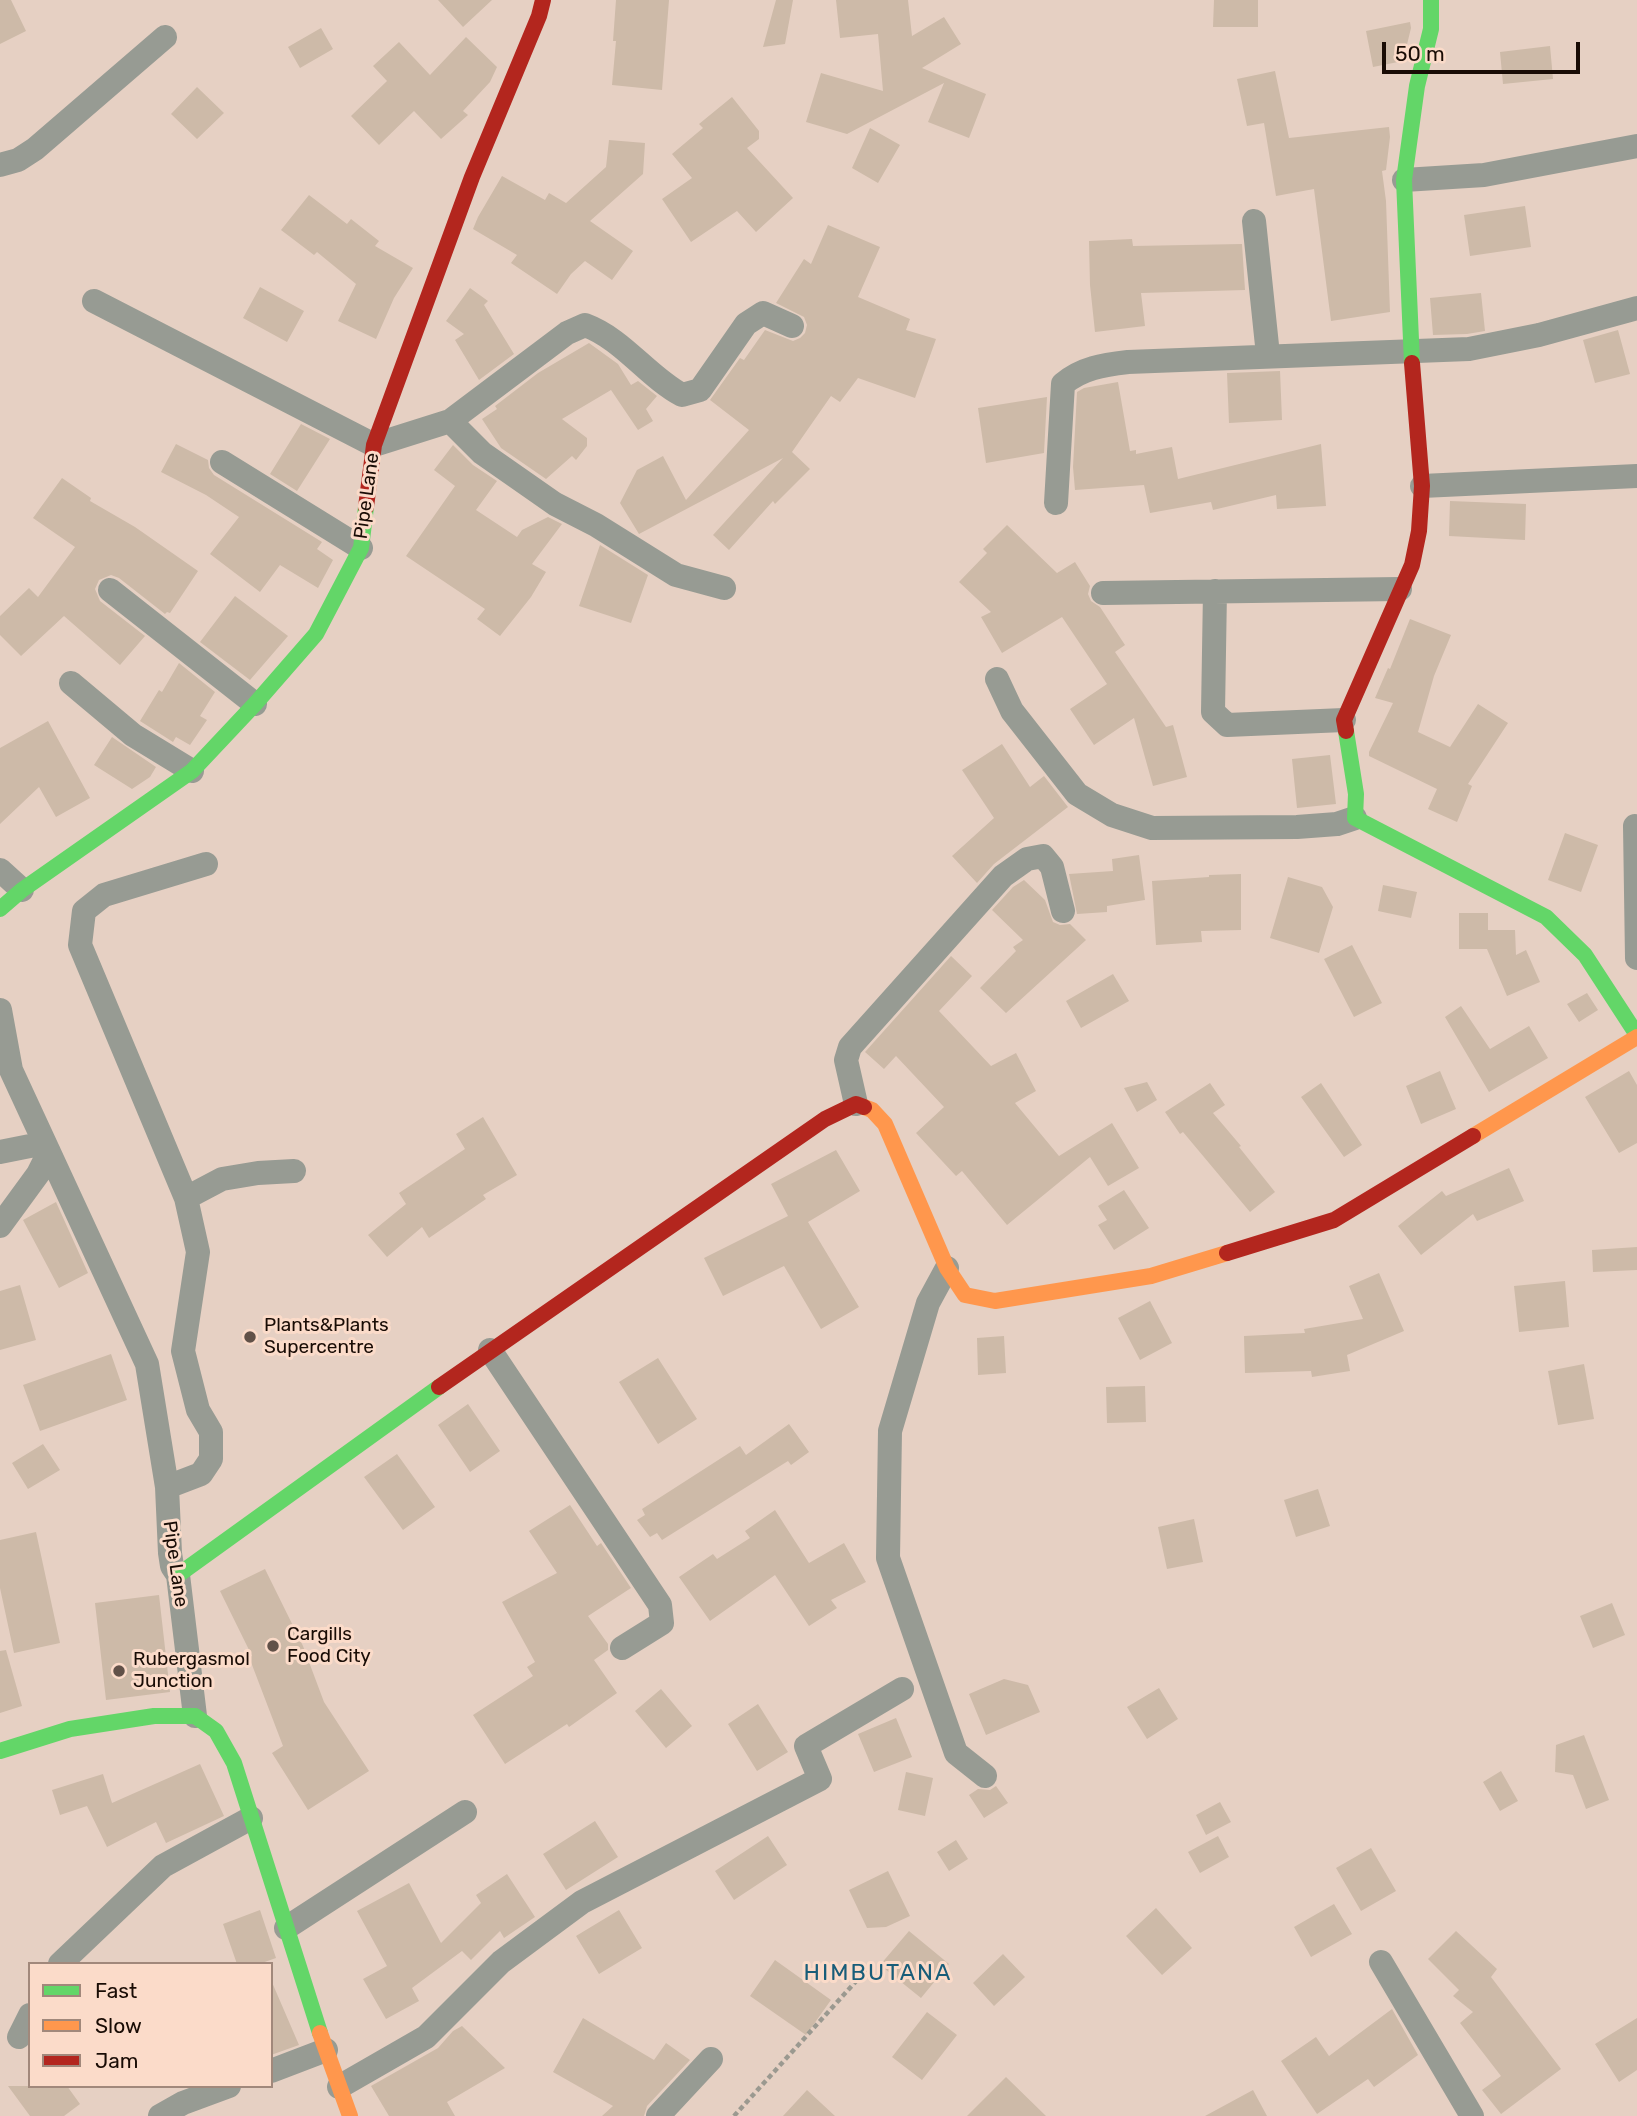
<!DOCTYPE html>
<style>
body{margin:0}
#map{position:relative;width:1637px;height:2116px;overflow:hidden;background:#e6d0c3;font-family:Rubik,sans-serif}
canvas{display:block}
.legend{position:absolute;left:28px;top:1962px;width:245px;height:126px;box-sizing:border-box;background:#fbdbc9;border:2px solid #a1887b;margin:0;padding:9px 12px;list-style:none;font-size:21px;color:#190c05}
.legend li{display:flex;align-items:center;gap:14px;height:35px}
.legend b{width:35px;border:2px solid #a1887b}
.scale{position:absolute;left:1382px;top:42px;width:198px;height:32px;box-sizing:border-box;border:4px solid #190c05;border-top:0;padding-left:9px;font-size:21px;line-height:24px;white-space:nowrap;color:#190c05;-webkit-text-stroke:5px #fbdbc9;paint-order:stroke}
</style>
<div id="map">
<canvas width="1637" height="2116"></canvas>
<ul class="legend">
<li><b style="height:9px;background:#63d668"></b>Fast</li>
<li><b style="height:9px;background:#ff974d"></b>Slow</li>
<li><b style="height:9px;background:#b3261e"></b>Jam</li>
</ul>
<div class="scale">50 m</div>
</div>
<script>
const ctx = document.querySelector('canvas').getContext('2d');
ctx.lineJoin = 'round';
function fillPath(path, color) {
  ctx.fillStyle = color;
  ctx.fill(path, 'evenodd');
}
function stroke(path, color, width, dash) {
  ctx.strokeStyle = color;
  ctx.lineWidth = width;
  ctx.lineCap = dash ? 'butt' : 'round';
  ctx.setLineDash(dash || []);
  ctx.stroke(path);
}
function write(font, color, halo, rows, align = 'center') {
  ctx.font = font + ' Rubik,sans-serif';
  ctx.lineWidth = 6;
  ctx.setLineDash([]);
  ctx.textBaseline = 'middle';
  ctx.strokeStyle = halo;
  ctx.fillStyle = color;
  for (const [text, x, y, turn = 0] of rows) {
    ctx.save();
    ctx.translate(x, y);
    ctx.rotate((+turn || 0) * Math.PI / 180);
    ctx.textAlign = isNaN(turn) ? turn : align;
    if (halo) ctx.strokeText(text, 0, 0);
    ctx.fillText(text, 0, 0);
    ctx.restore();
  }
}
const building = new Path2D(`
 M 0,0 L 11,0 L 26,31 L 0,44 Z
 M 438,0 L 492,0 L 463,27 Z
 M 616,0 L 669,0 L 662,90 L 612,85 L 616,41 L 613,41 Z
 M 776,0 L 793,0 L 785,44 L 763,47 Z
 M 836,0 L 908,0 L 912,36 L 944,17 L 961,44 L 922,68 L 986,94 L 969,138 L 928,122 L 944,83 L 847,134 L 806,122 L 821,73 L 883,91 L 878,34 L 840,38 Z
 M 1214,0 L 1258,0 L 1258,27 L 1213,27 Z
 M 1410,22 L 1411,28 L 1403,61 L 1373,67 L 1366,31 Z
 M 321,28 L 333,49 L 300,68 L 288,47 Z
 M 466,37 L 497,67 L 490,82 L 463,111 L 468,115 L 441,139 L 414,111 L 379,145 L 351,116 L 387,81 L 373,66 L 399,42 L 430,75 Z
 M 1550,46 L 1553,79 L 1503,84 L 1500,52 Z
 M 1275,71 L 1289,138 L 1389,127 L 1390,137 L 1386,170 L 1382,171 L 1386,201 L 1390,312 L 1331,321 L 1314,189 L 1276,196 L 1264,123 L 1247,126 L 1237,79 Z
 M 197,87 L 224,113 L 197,139 L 171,114 Z
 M 732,97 L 759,131 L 759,139 L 747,148 L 793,198 L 756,232 L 737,211 L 691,242 L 662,199 L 692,178 L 672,154 L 703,128 L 699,124 Z
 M 870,128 L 900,145 L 878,183 L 852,168 Z
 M 609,140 L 645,143 L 643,174 L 590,221 L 633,251 L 612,280 L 585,261 L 571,274 L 557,294 L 511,263 L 517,255 L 473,229 L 478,217 L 502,176 L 545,200 L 549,193 L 566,203 L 606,167 Z
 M 309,195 L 347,224 L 351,219 L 379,241 L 375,246 L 413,268 L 394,298 L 376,339 L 338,321 L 356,284 L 317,252 L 314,255 L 281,230 Z
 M 1525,206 L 1531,247 L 1470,256 L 1464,215 Z
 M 828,225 L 880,247 L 858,297 L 910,319 L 906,330 L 936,339 L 915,398 L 858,378 L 840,402 L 831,396 L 792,452 L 810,469 L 775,504 L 773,501 L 729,550 L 713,535 L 783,458 L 639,534 L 620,503 L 637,470 L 663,456 L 686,500 L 749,430 L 710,400 L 740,358 L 744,360 L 765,330 L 793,341 L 800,338 L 805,333 L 807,325 L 804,317 L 776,303 L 804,259 L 811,264 Z
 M 1132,239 L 1133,246 L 1242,244 L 1245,290 L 1141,293 L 1145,326 L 1095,332 L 1090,285 L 1089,241 Z
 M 260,287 L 304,311 L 287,342 L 243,318 Z
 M 470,288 L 488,301 L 484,305 L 514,354 L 479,380 L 455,340 L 464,334 L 446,321 Z
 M 1481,293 L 1485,331 L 1467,334 L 1433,335 L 1430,298 Z
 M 1618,330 L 1630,374 L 1595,383 L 1583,340 Z
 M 589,343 L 618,364 L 631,385 L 638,381 L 657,396 L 646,409 L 653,421 L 638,430 L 611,390 L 562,419 L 587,438 L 587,446 L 576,460 L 572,456 L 546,479 L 501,448 L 482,419 L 497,409 L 495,406 L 538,373 Z
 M 1280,371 L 1282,420 L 1229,423 L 1227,373 Z
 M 1118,382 L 1130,451 L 1136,450 L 1136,454 L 1172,447 L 1178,479 L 1321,444 L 1326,506 L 1277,509 L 1276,495 L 1213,510 L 1211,502 L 1150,513 L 1144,485 L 1075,490 L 1073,467 L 1077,392 L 1084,388 Z
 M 1047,397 L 1044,453 L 986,463 L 978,408 Z
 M 301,424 L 330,439 L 297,491 L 270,474 Z
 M 176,444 L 208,460 L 209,468 L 214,475 L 322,542 L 317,549 L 333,560 L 318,588 L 280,565 L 260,592 L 210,554 L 239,517 L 206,495 L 161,472 Z
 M 453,445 L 473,465 L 497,481 L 476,510 L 517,537 L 522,530 L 548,517 L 562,524 L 532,564 L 546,572 L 531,597 L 500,636 L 477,619 L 485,609 L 406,556 L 455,486 L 434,470 Z
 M 62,478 L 91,498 L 90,501 L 135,527 L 198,571 L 170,613 L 167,612 L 165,614 L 119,578 L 111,575 L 99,580 L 95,589 L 100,601 L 145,636 L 120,665 L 64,616 L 21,656 L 0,635 L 0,616 L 29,588 L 38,597 L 75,547 L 33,518 Z
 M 1450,501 L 1526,504 L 1525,540 L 1449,536 Z
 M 1007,525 L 1057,573 L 1075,562 L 1090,586 L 1088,594 L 1091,601 L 1100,607 L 1125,645 L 1115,652 L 1166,727 L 1173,725 L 1187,777 L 1153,786 L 1134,718 L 1094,745 L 1070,709 L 1107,684 L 1062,617 L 1002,653 L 981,617 L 991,612 L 959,582 L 987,553 L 983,549 Z
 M 600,545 L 648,575 L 631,623 L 579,606 Z
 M 235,596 L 288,636 L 250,680 L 200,642 Z
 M 1410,619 L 1451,635 L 1434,676 L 1418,732 L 1450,747 L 1478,704 L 1508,723 L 1468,784 L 1472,786 L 1457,822 L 1428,809 L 1437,789 L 1369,756 L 1369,752 L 1393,703 L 1375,698 L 1388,668 L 1390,669 Z
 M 179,663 L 215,692 L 200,716 L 207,720 L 190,745 L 176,737 L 173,742 L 140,721 L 159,690 L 162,692 Z
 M 48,721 L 90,798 L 56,817 L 39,787 L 0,824 L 0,748 Z
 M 112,737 L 156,767 L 150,777 L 132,789 L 94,765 Z
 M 1002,744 L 1030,787 L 1044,776 L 1068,807 L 994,864 L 977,883 L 952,856 L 994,818 L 962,770 Z
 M 1330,755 L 1336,804 L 1297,808 L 1292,759 Z
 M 1565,833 L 1598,845 L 1581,892 L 1548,880 Z
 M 1139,855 L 1145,900 L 1107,906 L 1107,912 L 1077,914 L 1069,874 L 1113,871 L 1112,859 Z
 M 1241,874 L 1241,930 L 1201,931 L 1202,942 L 1156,945 L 1152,881 L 1209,877 L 1209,875 Z
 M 1288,877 L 1322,887 L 1333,907 L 1319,953 L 1270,938 Z
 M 1024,880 L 1045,900 L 1053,922 L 1060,925 L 1070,924 L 1086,940 L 1006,1013 L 980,988 L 1016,951 L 1013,947 L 1023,940 L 992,910 L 1013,887 Z
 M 1383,885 L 1417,892 L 1411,918 L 1378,911 Z
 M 1459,913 L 1488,913 L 1488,930 L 1515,930 L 1516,955 L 1526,950 L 1540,982 L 1507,996 L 1487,949 L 1459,949 Z
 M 1352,945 L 1382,1003 L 1354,1017 L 1324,959 Z
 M 951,956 L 972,976 L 939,1011 L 991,1066 L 1016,1053 L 1036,1091 L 1015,1103 L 1059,1156 L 1112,1123 L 1139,1168 L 1108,1186 L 1090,1157 L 1007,1225 L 962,1171 L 956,1176 L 916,1133 L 944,1107 L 896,1056 L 884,1069 L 865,1052 Z
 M 1113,974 L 1129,1001 L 1081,1028 L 1066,1001 Z
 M 1587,993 L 1598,1010 L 1579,1022 L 1567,1004 Z
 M 1461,1006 L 1490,1049 L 1529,1026 L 1548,1058 L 1489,1092 L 1445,1017 Z
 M 1440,1071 L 1456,1109 L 1421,1124 L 1406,1086 Z
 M 1629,1071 L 1637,1085 L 1637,1143 L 1619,1153 L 1585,1097 Z
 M 1147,1082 L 1157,1100 L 1137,1112 L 1124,1088 Z
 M 1210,1083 L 1225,1105 L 1213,1113 L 1241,1146 L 1239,1147 L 1275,1192 L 1250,1212 L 1183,1132 L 1180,1134 L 1165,1112 Z
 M 1321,1083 L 1362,1145 L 1344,1157 L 1301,1097 Z
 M 483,1117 L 517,1175 L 483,1195 L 486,1199 L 429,1238 L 422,1227 L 387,1257 L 368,1235 L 406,1204 L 399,1193 L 465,1149 L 456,1134 Z
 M 836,1150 L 860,1191 L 808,1222 L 859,1307 L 821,1329 L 784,1266 L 723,1296 L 704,1258 L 788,1216 L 771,1184 Z
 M 1509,1168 L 1524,1201 L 1477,1221 L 1473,1214 L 1421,1255 L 1398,1226 L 1442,1191 L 1446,1196 Z
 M 1124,1190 L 1149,1228 L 1114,1250 L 1098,1225 L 1107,1220 L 1098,1206 Z
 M 56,1202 L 88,1273 L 59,1288 L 23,1220 Z
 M 1637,1247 L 1637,1270 L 1593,1272 L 1592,1250 Z
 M 1379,1273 L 1404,1331 L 1347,1355 L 1350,1371 L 1312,1377 L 1311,1371 L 1245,1373 L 1244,1336 L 1305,1333 L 1304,1329 L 1363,1319 L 1349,1286 Z
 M 1565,1281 L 1569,1327 L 1519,1332 L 1514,1286 Z
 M 20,1285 L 36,1340 L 0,1350 L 0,1291 Z
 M 1150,1301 L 1172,1343 L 1140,1360 L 1118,1318 Z
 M 1004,1336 L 1006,1373 L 978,1375 L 977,1338 Z
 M 111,1354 L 127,1400 L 40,1431 L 23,1385 Z
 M 658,1358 L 697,1419 L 658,1444 L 619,1382 Z
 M 1584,1364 L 1594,1419 L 1558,1425 L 1548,1371 Z
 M 1145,1386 L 1146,1422 L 1107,1423 L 1106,1387 Z
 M 468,1404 L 500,1451 L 470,1472 L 438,1425 Z
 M 789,1424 L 809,1452 L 791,1465 L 788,1461 L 662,1540 L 657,1533 L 650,1537 L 637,1520 L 645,1515 L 642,1509 L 740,1446 L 746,1455 Z
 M 43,1444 L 60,1470 L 28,1489 L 12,1463 Z
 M 397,1454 L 435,1507 L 403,1530 L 364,1477 Z
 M 1318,1489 L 1330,1526 L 1296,1537 L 1284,1500 Z
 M 570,1505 L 597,1546 L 601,1543 L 631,1588 L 588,1616 L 608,1644 L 608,1650 L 594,1660 L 617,1693 L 569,1727 L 567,1724 L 505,1764 L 473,1715 L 533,1676 L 527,1667 L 535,1662 L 502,1602 L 557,1573 L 529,1531 Z
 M 775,1510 L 809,1563 L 844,1543 L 866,1582 L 831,1600 L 837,1608 L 809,1626 L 775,1575 L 710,1621 L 679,1577 L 713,1554 L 717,1559 L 750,1538 L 745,1531 Z
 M 1194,1519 L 1203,1562 L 1167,1569 L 1158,1527 Z
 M 36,1532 L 60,1643 L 14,1653 L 0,1588 L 0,1540 Z
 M 265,1569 L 303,1646 L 324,1702 L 369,1771 L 308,1810 L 272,1753 L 283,1746 L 249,1657 L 252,1656 L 220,1591 Z
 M 159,1595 L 170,1692 L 106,1700 L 95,1603 Z
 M 1612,1603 L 1625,1635 L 1593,1648 L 1580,1616 Z
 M 6,1650 L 22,1706 L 0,1713 L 0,1651 Z
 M 1004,1679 L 1028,1685 L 1040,1712 L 986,1735 L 969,1694 Z
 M 1159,1688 L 1178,1719 L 1147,1739 L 1127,1707 Z
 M 661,1689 L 692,1726 L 666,1748 L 635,1711 Z
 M 758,1704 L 788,1752 L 757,1771 L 728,1724 Z
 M 896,1718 L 912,1757 L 874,1772 L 858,1734 Z
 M 1584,1735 L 1609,1800 L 1586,1809 L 1573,1775 L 1555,1772 L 1556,1745 Z
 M 200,1764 L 224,1816 L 166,1843 L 156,1822 L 107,1847 L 87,1806 L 60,1815 L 52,1790 L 103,1774 L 112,1803 Z
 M 1501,1771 L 1518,1801 L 1500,1811 L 1483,1782 Z
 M 906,1772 L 933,1778 L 925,1816 L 898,1810 Z
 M 996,1786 L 1008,1803 L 984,1818 L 969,1795 L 978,1789 L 990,1790 Z
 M 1220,1802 L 1231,1822 L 1206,1835 L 1196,1815 Z
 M 595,1821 L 618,1857 L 566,1890 L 543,1854 Z
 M 768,1836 L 787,1865 L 734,1900 L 715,1871 Z
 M 1218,1836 L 1229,1857 L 1200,1873 L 1188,1852 Z
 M 956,1840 L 968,1859 L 949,1871 L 937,1852 Z
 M 1371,1848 L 1396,1891 L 1361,1911 L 1336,1868 Z
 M 888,1871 L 910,1916 L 886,1927 L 867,1928 L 849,1890 Z
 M 507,1874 L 535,1917 L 504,1938 L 500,1931 L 471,1960 L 462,1951 L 412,1988 L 419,2001 L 386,2019 L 363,1979 L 387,1966 L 357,1911 L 409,1883 L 441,1943 L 481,1903 L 476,1895 Z
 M 1334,1904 L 1352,1934 L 1311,1957 L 1294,1927 Z
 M 1156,1908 L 1192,1948 L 1162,1975 L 1126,1936 Z
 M 260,1910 L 276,1958 L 259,1964 L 237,1964 L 223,1924 Z
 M 619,1910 L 642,1948 L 599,1974 L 576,1936 Z
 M 909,1931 L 949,1964 L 921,1998 L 880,1965 Z
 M 1456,1931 L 1497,1969 L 1491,1977 L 1561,2069 L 1501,2114 L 1482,2090 L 1501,2076 L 1460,2023 L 1473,2012 L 1453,1996 L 1459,1990 L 1428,1959 Z
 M 1003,1954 L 1025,1977 L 994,2006 L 973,1983 Z
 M 775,1960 L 831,2000 L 806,2035 L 750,1996 Z
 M 271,1980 L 299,2045 L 271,2055 Z
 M 1392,2009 L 1418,2055 L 1374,2087 L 1368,2079 L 1317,2114 L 1281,2061 L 1316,2037 L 1329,2056 Z
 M 927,2012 L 957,2035 L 922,2080 L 892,2057 Z
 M 583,2018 L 654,2060 L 666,2043 L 690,2060 L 647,2106 L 644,2116 L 602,2116 L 613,2106 L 553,2072 Z
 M 1637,2018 L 1637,2070 L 1619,2082 L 1595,2044 Z
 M 462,2026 L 505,2068 L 447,2102 L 455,2116 L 389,2116 L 371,2086 L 438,2048 L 453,2031 Z
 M 1006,2077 L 1046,2116 L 967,2116 Z
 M 8,2086 L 67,2086 L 80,2104 L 64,2116 L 30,2116 Z
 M 807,2090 L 835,2116 L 783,2116 Z
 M 1253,2090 L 1267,2116 L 1205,2116 Z`);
const path = new Path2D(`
 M 734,2116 L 868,1968`);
const street = new Path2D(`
 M 0,165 L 18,160 L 35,149 L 165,37
 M 1404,180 L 1484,175 L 1637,146
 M 1254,221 L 1268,355
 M 94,301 L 374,445 L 450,421
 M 222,462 L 361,548
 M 1422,486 L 1637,476
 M 1056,503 L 1063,384 C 1082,368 1103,365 1128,362 L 1469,349 L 1539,335 L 1637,308
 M 724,588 L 676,575 L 596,525 L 555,504 L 482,453 L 450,421 L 567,333 L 585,325 C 623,339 647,376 682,395 L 700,390 L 746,324 L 763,313 L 792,326
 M 110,590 L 255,704
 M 1215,591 L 1213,712 L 1227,725 L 1344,720
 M 1103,593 L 1400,589
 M 997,679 L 1012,711 L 1077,794 L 1112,815 L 1152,828 L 1297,827 L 1337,824 L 1355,818
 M 71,683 L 133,735 L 192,771
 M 1635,826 L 1637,958
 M 0,870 L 22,890
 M 0,1010 L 11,1070 L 147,1364 L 167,1487 L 170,1553 L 172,1566 L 178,1575 L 195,1716
 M 856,1104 L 846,1060 L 850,1047 L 1003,876 L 1027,859 L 1043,856 L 1052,867 L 1063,911
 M 0,1152 L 35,1145 L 49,1152 L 38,1174 L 0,1226
 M 186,1198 L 222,1179 L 258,1173 L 294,1171
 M 947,1268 L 928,1303 L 890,1431 L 888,1558 L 956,1753 L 985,1776
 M 490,1350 L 660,1605 L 662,1623 L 622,1648
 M 167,1487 L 201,1474 L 211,1459 L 211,1432 L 198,1410 L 183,1351 L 198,1252 L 186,1198 L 80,945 L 84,911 L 104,895 L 206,864
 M 286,1928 L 465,1812
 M 1381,1962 L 1472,2116
 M 60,1964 L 163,1866 L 251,1818
 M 19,2037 L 30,2015
 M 271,2071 L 326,2050
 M 339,2087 L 426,2037 L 501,1962 L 582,1902 L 820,1779 L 806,1746 L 902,1689
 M 160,2116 L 183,2103 L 229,2086
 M 658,2116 L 711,2059`);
const fast = new Path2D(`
 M 1412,363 L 1404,180 L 1417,86 L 1431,29 L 1431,0
 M 1346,731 L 1356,794 L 1355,818 L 1546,917 L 1585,955 L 1637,1035
 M 0,909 L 22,890 L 192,771 L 255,704 L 316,634 L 361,548 L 366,507
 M 178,1575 L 439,1387
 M 0,1751 L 70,1729 L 154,1716 L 195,1716 L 216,1731 L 234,1763 L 320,2033`);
const slow = new Path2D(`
 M 864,1107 L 872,1110 L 885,1124 L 947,1268 L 965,1295 L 995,1301 L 1151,1276 L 1227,1253
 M 1473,1136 L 1637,1037
 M 320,2033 L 350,2116`);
const jam = new Path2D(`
 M 366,507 L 374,445 L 472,177 L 539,16 L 543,0
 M 1346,731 L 1344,720 L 1412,565 L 1419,531 L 1422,486 L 1412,363
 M 1227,1253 L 1334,1220 L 1473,1136
 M 439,1387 L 825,1119 L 856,1104 L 864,1107`);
const markers = [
 [250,1337,7,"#615148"],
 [273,1646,7,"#615148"],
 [119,1671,7,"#615148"]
];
const streetNames = [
 ["Pipe Lane",367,496,-82],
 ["Pipe Lane",175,1564,82]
];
const poiNames = [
 ["Plants&Plants",264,1326],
 ["Supercentre",264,1348],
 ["Cargills",287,1635],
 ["Food City",287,1657],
 ["Rubergasmol",133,1660],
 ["Junction",133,1682]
];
const quarterNames = [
 ["HIMBUTANA",878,1973]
];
fillPath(building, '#cdbaa8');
stroke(path, '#9b9990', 4.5, [5, 3.5]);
stroke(street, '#979b93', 24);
stroke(fast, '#63d668', 16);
stroke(slow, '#ff974d', 16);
stroke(jam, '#b3261e', 16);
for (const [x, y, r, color] of markers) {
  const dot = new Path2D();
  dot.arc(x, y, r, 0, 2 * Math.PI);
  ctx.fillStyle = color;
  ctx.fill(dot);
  stroke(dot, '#fbdbc9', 2.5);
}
write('19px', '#190c05', '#fbdbc9', streetNames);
write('19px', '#190c05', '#fbdbc9', poiNames, 'left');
ctx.letterSpacing = '2px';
write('23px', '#195d79', '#fbdbc9', quarterNames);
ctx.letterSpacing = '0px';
</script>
